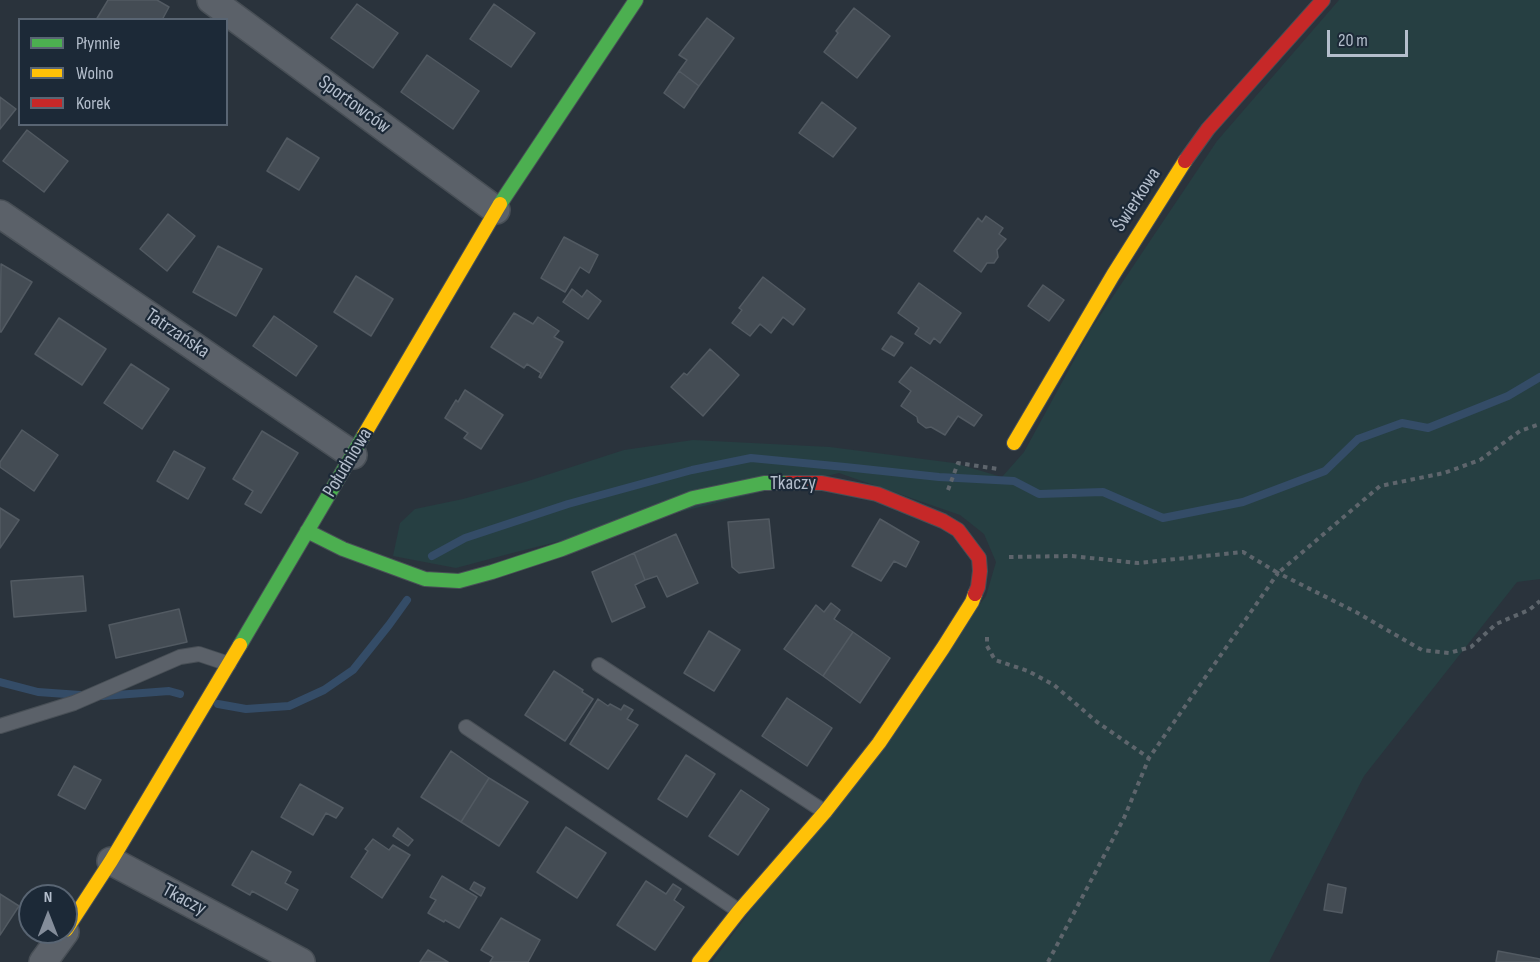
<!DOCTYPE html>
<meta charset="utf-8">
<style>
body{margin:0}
#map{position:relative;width:1540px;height:962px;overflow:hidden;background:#2a333c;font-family:"Sofia Sans Condensed",sans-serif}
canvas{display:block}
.legend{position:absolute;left:18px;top:18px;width:210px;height:108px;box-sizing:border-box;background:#1c2937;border:2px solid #596573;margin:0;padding:8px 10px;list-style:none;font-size:18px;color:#b4becc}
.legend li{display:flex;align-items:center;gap:12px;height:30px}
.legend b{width:30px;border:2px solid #596573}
.north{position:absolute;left:18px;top:884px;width:60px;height:60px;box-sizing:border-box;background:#1c2937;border:2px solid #596573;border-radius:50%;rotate:0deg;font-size:16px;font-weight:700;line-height:24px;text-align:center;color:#b4becc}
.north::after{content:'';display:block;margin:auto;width:21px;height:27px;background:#848d9a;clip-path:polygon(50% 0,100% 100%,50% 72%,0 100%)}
.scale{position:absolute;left:1327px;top:30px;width:81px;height:27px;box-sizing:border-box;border:3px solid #b4becc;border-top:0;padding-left:8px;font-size:18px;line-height:21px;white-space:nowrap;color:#b4becc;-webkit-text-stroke:4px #1c2937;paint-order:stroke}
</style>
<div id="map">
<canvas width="1540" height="962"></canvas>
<ul class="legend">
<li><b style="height:8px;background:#4caf50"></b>Płynnie</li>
<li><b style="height:8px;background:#ffc107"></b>Wolno</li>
<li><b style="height:8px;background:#c62828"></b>Korek</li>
</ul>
<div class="north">N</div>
<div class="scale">20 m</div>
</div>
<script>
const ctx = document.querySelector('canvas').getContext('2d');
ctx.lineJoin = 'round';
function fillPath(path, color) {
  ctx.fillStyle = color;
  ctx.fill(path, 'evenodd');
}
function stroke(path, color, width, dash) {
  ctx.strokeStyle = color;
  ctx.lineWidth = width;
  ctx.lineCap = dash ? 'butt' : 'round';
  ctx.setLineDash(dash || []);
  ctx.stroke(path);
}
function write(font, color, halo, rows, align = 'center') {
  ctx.font = font + ' "Sofia Sans Condensed",sans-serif';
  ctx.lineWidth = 4.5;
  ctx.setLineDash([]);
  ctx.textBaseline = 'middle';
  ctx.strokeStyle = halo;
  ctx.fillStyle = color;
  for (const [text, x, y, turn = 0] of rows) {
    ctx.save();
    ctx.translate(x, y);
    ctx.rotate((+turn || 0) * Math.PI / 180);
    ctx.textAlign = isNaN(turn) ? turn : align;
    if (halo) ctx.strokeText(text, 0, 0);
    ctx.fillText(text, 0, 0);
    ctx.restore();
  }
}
const green = new Path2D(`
 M 1339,0 L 1540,0 L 1540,579 L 1517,582 L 1364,776 L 1269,962 L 712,962 L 986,596 L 996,562 L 984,534 L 960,515 L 839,473 L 516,552 L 456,568 L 393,556 L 400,523 L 415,509 L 463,499 L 525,482 L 624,450 L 693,440 L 830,447 L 954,463 L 1002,477 L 1024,452 L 1091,329 L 1217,141 Z`);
const stream = new Path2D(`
 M 432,556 L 465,538 L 568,504 L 692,470 L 751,458 L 845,467 L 939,477 L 1014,481 L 1039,494 L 1103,492 L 1163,518 L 1243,502 L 1325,471 L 1358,439 L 1402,423 L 1428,428 L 1508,396 L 1540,377
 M 0,682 L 38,692 L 80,695
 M 103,696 L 169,691 L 180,694
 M 218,704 L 246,709 L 289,706 L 324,690 L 353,670 L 389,625 L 407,600`);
const building = new Path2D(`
 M 108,0 L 157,0 L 169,7 L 162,20 L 96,20 Z
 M 357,4 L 398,33 L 373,68 L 331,38 Z
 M 494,4 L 535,33 L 511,67 L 470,39 Z
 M 854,8 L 890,36 L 857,78 L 824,52 L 838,33 L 836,31 Z
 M 707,18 L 734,38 L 699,86 L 679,71 L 687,60 L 679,55 Z
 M 427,55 L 479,91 L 453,129 L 401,92 Z
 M 679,71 L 699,86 L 684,108 L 664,93 Z
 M 0,97 L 16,109 L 0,129 Z
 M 822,102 L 856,128 L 833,157 L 799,133 Z
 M 27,130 L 68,161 L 44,192 L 3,161 Z
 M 287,138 L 319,158 L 299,190 L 267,171 Z
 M 168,214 L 195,236 L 167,271 L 140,249 Z
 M 986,216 L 1003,228 L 999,234 L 1006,239 L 997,250 L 998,257 L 994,263 L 987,263 L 981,272 L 954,251 L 978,218 L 982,222 Z
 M 564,237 L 598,255 L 589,273 L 580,267 L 565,292 L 541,278 Z
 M 218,246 L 262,269 L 236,316 L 193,292 Z
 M 1,264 L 32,282 L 1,332 L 0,332 Z
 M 356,276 L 393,299 L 371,336 L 334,312 Z
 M 763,277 L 805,309 L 793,325 L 783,317 L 771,333 L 760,324 L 750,336 L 732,323 L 742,310 L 739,308 Z
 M 919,283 L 961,313 L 940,343 L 934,338 L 930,344 L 915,334 L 919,328 L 898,313 Z
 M 1043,285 L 1064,300 L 1049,321 L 1028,306 Z
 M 572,289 L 582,297 L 587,290 L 601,301 L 588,319 L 563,302 Z
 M 514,313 L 533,324 L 538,317 L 559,331 L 554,337 L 563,342 L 541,378 L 539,377 L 541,373 L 527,364 L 524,368 L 491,347 Z
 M 274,316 L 317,346 L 296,376 L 253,346 Z
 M 59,318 L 106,349 L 82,385 L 35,354 Z
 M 891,336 L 903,343 L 894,356 L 882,349 Z
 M 710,349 L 739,375 L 703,416 L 671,387 L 684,373 L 687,375 Z
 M 131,364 L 169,389 L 142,429 L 104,403 Z
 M 911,367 L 982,415 L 974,426 L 958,416 L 945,435 L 931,427 L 926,428 L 918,422 L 917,417 L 901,406 L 911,391 L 899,382 Z
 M 465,390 L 503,415 L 481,449 L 464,438 L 468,433 L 445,418 L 456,400 L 458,402 Z
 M 22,430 L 58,455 L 34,491 L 0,467 L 0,462 Z
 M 262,431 L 298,453 L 261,513 L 245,504 L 253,491 L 233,479 Z
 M 174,451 L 205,468 L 188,499 L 157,481 Z
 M 0,508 L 19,520 L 0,548 Z
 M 769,519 L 774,568 L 739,573 L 732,567 L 728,522 Z
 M 880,519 L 919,542 L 906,567 L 894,561 L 881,581 L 852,566 Z
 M 676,534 L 698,583 L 667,597 L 657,576 L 645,580 L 634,553 Z
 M 634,553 L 645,580 L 635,585 L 645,607 L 612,622 L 592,572 Z
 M 83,576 L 86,611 L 14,617 L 11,581 Z
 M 831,603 L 840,610 L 834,619 L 853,632 L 823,676 L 784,649 L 816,605 L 824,612 Z
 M 179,609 L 187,642 L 116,658 L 109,625 Z
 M 709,631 L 740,650 L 714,691 L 684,673 Z
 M 853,632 L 890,658 L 860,703 L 823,676 Z
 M 554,671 L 583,690 L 582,692 L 593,699 L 565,741 L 525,715 Z
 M 787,698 L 832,728 L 807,766 L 762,736 Z
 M 598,699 L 608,706 L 610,704 L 621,710 L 624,705 L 633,710 L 627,719 L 638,725 L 608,769 L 570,744 Z
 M 451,751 L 489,778 L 461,822 L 421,797 Z
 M 686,755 L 715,774 L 687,817 L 658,799 Z
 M 74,766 L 101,780 L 85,809 L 58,795 Z
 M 489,778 L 528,802 L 499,846 L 461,822 Z
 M 300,784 L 343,808 L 336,818 L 326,813 L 313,835 L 281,817 Z
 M 741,790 L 769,809 L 738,855 L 709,836 Z
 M 566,827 L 606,853 L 577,898 L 537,872 Z
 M 398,828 L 413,840 L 408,846 L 393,836 Z
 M 373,839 L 389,850 L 393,845 L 410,855 L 382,898 L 351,877 L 368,851 L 365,849 Z
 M 252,851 L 291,872 L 285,883 L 298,890 L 287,910 L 252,891 L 250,895 L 232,885 Z
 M 442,876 L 477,897 L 459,928 L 445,920 L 444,922 L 428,913 L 436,900 L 430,897 Z
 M 646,881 L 666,894 L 673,884 L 681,889 L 674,900 L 684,907 L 655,950 L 617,925 Z
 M 474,882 L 485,888 L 481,896 L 470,889 Z
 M 1328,884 L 1346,888 L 1342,913 L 1324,910 Z
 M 0,894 L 19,906 L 0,935 Z
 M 501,918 L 540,940 L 528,962 L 490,962 L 493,957 L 481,950 Z
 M 428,950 L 448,962 L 420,962 Z
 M 1498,951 L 1540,959 L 1540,962 L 1496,962 Z`);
const path = new Path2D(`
 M 948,490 L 958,463 L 998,469
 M 1009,557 L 1072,556 L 1138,563 L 1243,552 L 1278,573 L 1380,486 L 1444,473 L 1480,460 L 1520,431 L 1540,424
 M 987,637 L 987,646 L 995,660 L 1028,671 L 1054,685 L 1097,722 L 1149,758
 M 1048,962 L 1124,818 L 1149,758 L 1278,573 L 1356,612 L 1422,650 L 1449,653 L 1471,647 L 1496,624 L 1529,610 L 1540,601`);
const lane = new Path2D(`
 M 599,665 L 825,812
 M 0,726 L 74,703 L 180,657 L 199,654 L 229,664
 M 466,727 L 739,911`);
const street = new Path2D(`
 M 211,0 L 496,210
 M 0,214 L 353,455
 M 111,861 L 301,962
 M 43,962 L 65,932`);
const fast = new Path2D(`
 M 500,204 L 636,0
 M 307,531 L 343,549 L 425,579 L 459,581 L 492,572 L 562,549 L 693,498 L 764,483 L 788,483
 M 240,645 L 364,435`);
const slow = new Path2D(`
 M 364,435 L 500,204
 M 1014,443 L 1113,275 L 1185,161
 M 66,930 L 111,861 L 240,645
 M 699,962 L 739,911 L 825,812 L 879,743 L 943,648 L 972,602 L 975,594`);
const jam = new Path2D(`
 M 1185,161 L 1208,129 L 1323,0
 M 788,483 L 822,483 L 877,494 L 943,521 L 958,530 L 979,558 L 980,571 L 978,587 L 975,594`);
const streetNames = [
 ["Sportowców",354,105,36],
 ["Świerkowa",1137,200,-57],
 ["Tatrzańska",177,334,34],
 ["Południowa",348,463,-59],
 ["Tkaczy",793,484],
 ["Tkaczy",184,900,28]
];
fillPath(green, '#263f42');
stroke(stream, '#344c67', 8);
fillPath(building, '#444c54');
stroke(building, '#525a62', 1.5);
stroke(lane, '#484f56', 16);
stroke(street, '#484f56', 30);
stroke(fast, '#484f56', 16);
stroke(slow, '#484f56', 16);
stroke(jam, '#484f56', 16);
stroke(path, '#5e656c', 4, [4.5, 4.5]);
stroke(lane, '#5b6169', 14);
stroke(street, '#5b6169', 27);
stroke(fast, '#4caf50', 14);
stroke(slow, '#ffc107', 14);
stroke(jam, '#c62828', 14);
write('20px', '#b4becc', '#1c2937', streetNames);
</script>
